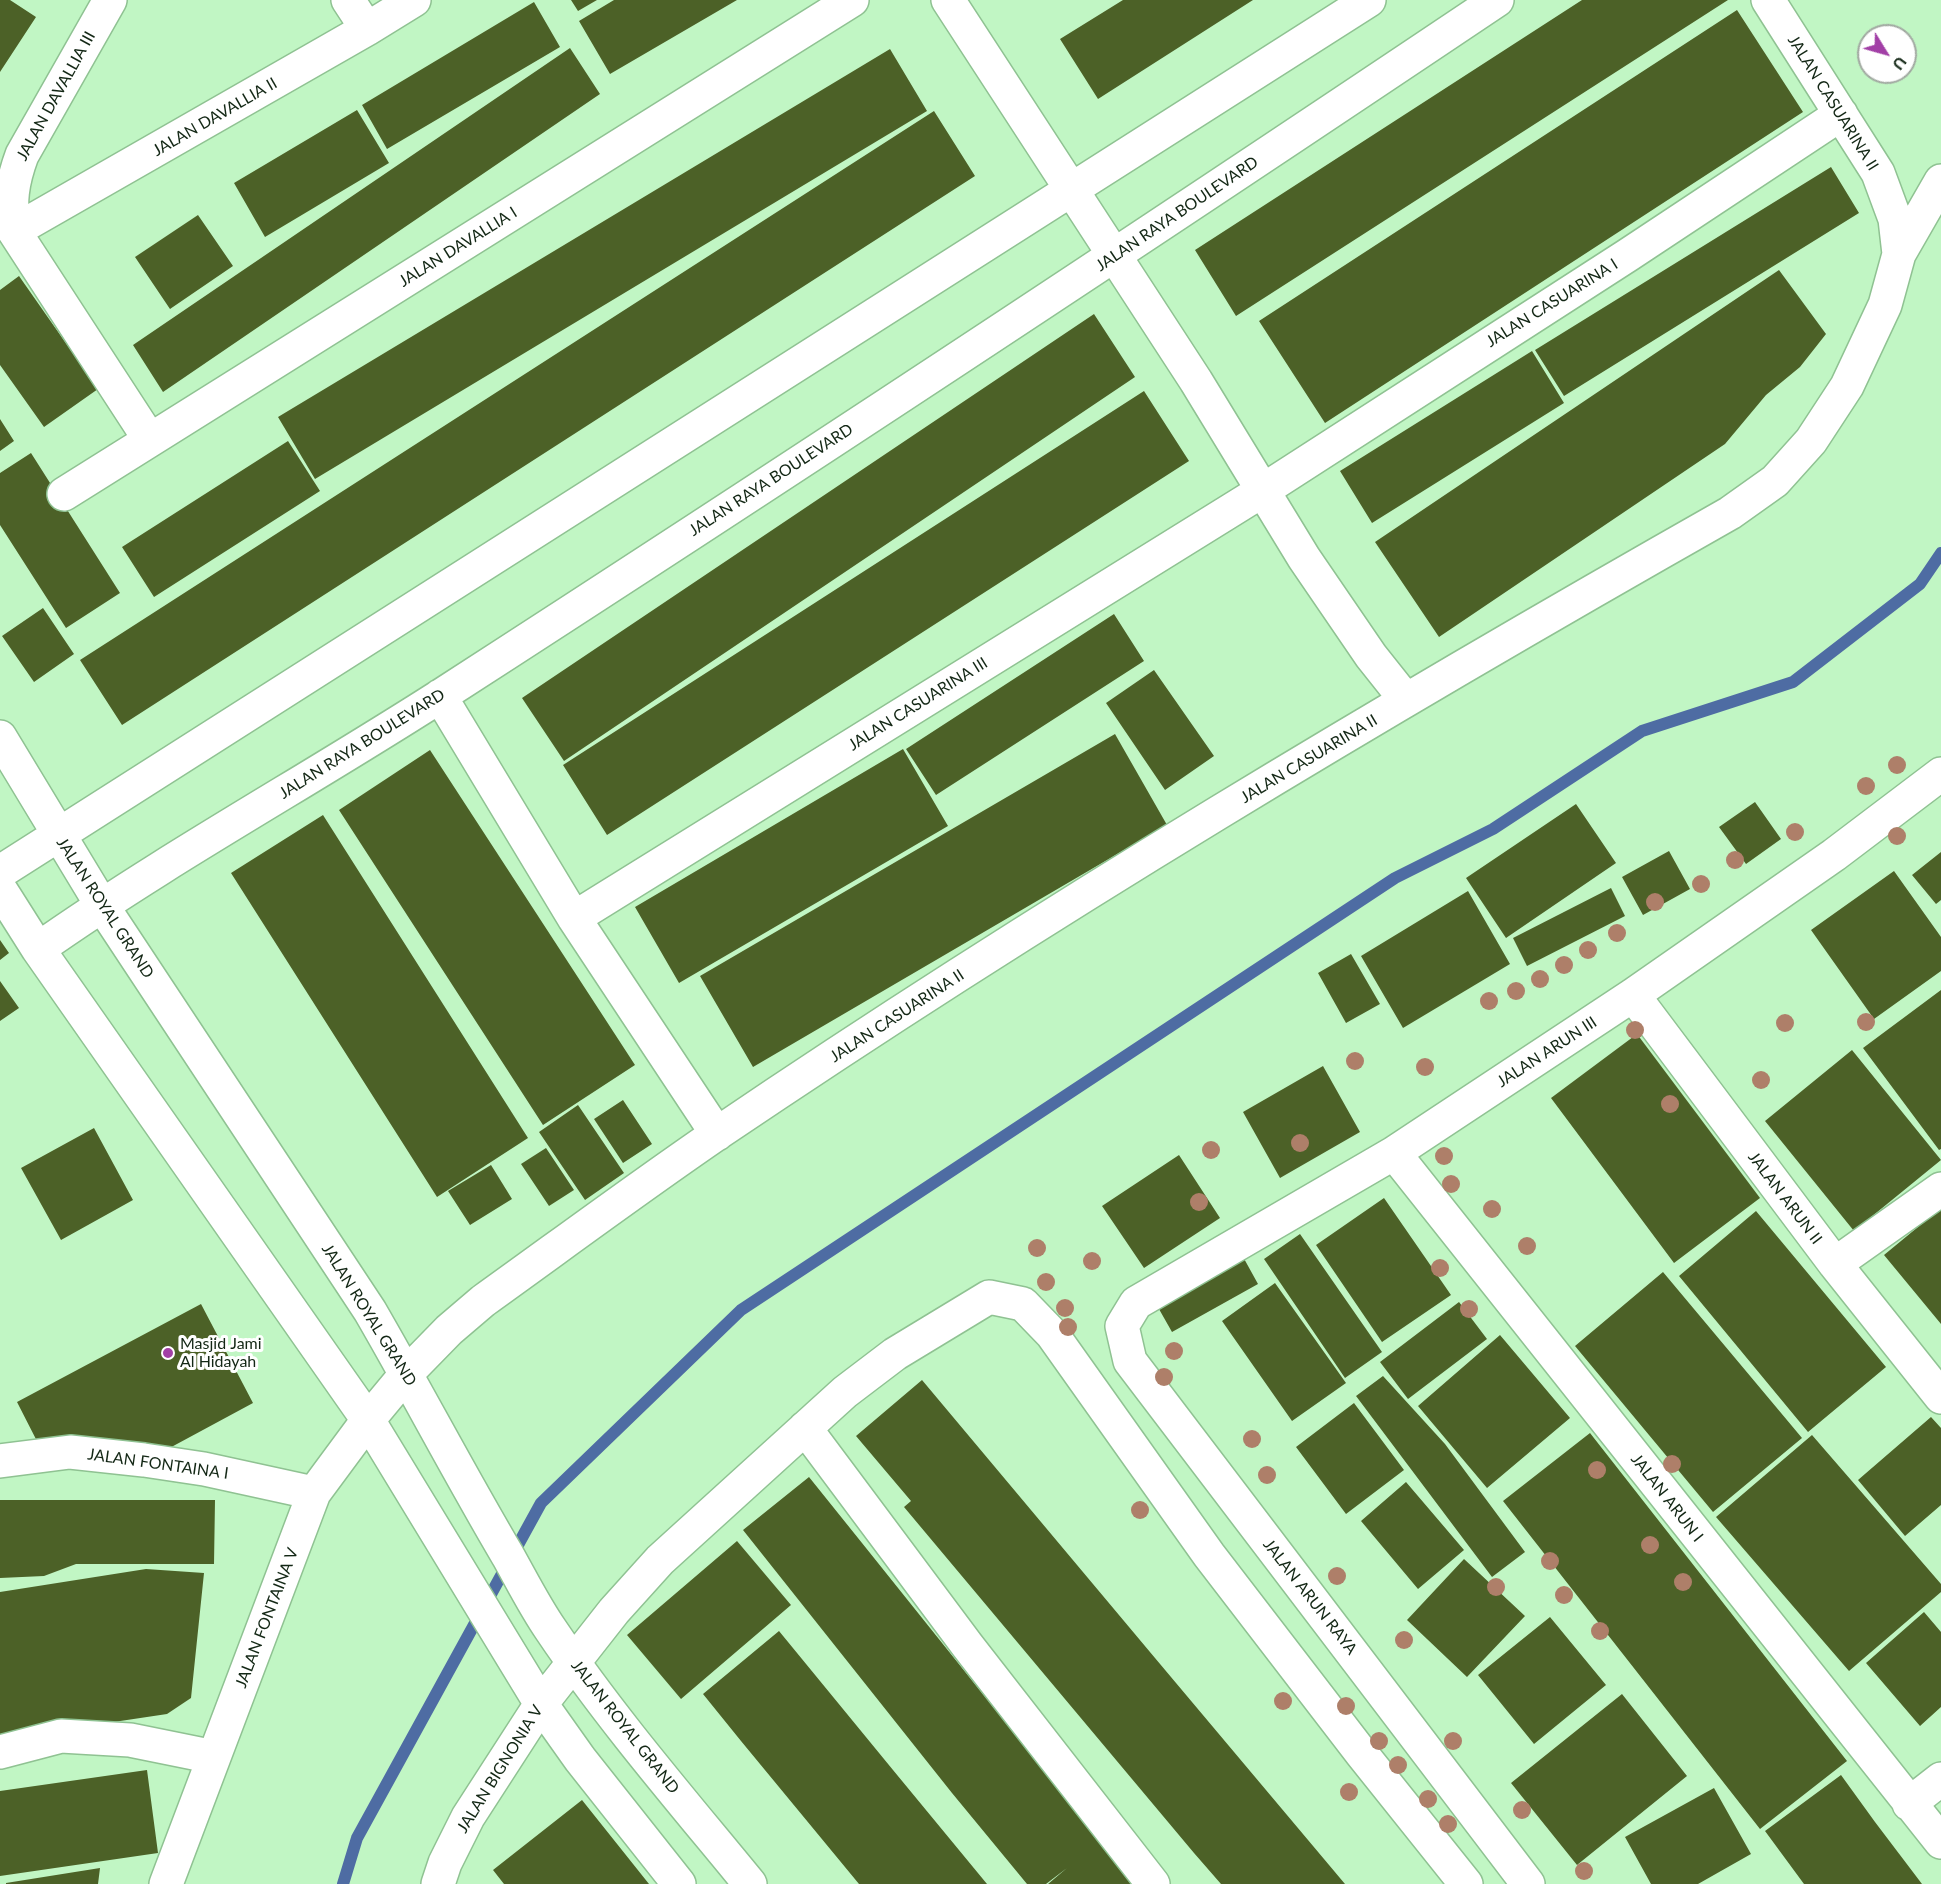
<!DOCTYPE html>
<style>
body{margin:0}
#map{position:relative;width:1941px;height:1884px;overflow:hidden;background:#c1f6c4;font-family:Lato,sans-serif}
canvas{display:block}
.north{position:absolute;left:1857px;top:24px;width:60px;height:60px;box-sizing:border-box;background:#fff;border:2px solid #a1a9a1;border-radius:50%;rotate:127deg;font-size:16px;font-weight:700;line-height:24px;text-align:center;color:#132715}
.north::after{content:'';display:block;margin:auto;width:21px;height:27px;background:#a23fa6;clip-path:polygon(50% 0,100% 100%,50% 72%,0 100%)}
</style>
<div id="map">
<canvas width="1941" height="1884"></canvas>
<div class="north">U</div>
</div>
<script>
const ctx = document.querySelector('canvas').getContext('2d');
ctx.lineJoin = 'round';
function stroke(path, color, width, dash) {
  ctx.strokeStyle = color;
  ctx.lineWidth = width;
  ctx.lineCap = dash ? 'butt' : 'round';
  ctx.setLineDash(dash || []);
  ctx.stroke(path);
}
function fillPath(path, color) {
  ctx.fillStyle = color;
  ctx.fill(path, 'evenodd');
}
function write(font, color, halo, rows, align = 'center') {
  ctx.font = font + ' Lato,sans-serif';
  ctx.lineWidth = 6;
  ctx.setLineDash([]);
  ctx.textBaseline = 'middle';
  ctx.strokeStyle = halo;
  ctx.fillStyle = color;
  for (const [text, x, y, turn = 0] of rows) {
    ctx.save();
    ctx.translate(x, y);
    ctx.rotate((+turn || 0) * Math.PI / 180);
    ctx.textAlign = isNaN(turn) ? turn : align;
    if (halo) ctx.strokeText(text, 0, 0);
    ctx.fillText(text, 0, 0);
    ctx.restore();
  }
}
const stream = new Path2D(`
 M 343,1884 L 357,1838 L 541,1503 L 741,1310 L 1395,878 L 1493,829 L 1642,731 L 1793,682 L 1920,584 L 1941,553`);
const building = new Path2D(`
 M 0,0 L 10,0 L 36,17 L 0,72 Z
 M 571,0 L 597,0 L 578,11 Z
 M 614,0 L 737,0 L 610,74 L 579,21 Z
 M 1123,0 L 1253,0 L 1098,99 L 1060,39 Z
 M 1582,0 L 1728,0 L 1236,316 L 1195,250 Z
 M 534,2 L 560,47 L 387,149 L 362,105 Z
 M 1737,10 L 1803,112 L 1325,423 L 1259,321 Z
 M 570,48 L 600,94 L 163,392 L 133,345 Z
 M 890,49 L 927,111 L 315,479 L 278,417 Z
 M 357,110 L 389,163 L 265,237 L 234,183 Z
 M 934,111 L 975,176 L 122,725 L 80,660 Z
 M 1831,167 L 1859,213 L 1564,396 L 1535,350 Z
 M 198,215 L 233,266 L 170,309 L 135,257 Z
 M 1779,270 L 1826,334 L 1800,367 L 1766,395 L 1725,444 L 1439,637 L 1375,542 Z
 M 19,276 L 98,389 L 44,427 L 0,365 L 0,290 Z
 M 1094,314 L 1135,377 L 564,761 L 522,698 Z
 M 1532,351 L 1564,403 L 1372,523 L 1340,471 Z
 M 1144,391 L 1189,461 L 607,835 L 563,765 Z
 M 0,419 L 14,441 L 0,451 Z
 M 288,441 L 320,491 L 154,597 L 122,547 Z
 M 31,453 L 120,593 L 66,628 L 0,525 L 0,473 Z
 M 43,608 L 74,654 L 34,682 L 2,636 Z
 M 1114,614 L 1144,661 L 936,795 L 906,749 Z
 M 1154,670 L 1214,756 L 1165,790 L 1106,703 Z
 M 1115,734 L 1167,825 L 753,1067 L 700,976 Z
 M 903,749 L 948,826 L 679,983 L 635,907 Z
 M 430,750 L 635,1065 L 543,1125 L 339,810 Z
 M 1755,802 L 1781,839 L 1746,864 L 1719,827 Z
 M 1576,804 L 1616,863 L 1506,938 L 1466,878 Z
 M 323,815 L 528,1138 L 437,1197 L 231,873 Z
 M 1669,851 L 1690,889 L 1643,915 L 1622,877 Z
 M 1941,852 L 1941,900 L 1936,904 L 1912,875 Z
 M 1894,871 L 1941,937 L 1941,971 L 1874,1019 L 1811,930 Z
 M 1611,888 L 1625,916 L 1527,966 L 1513,938 Z
 M 1468,891 L 1510,964 L 1403,1028 L 1361,956 Z
 M 0,940 L 9,953 L 0,960 Z
 M 1351,954 L 1380,1004 L 1346,1023 L 1318,973 Z
 M 0,981 L 19,1008 L 0,1021 Z
 M 1941,990 L 1941,1149 L 1939,1150 L 1863,1048 Z
 M 1637,1034 L 1760,1198 L 1674,1263 L 1551,1098 Z
 M 1852,1050 L 1941,1160 L 1854,1231 L 1765,1121 Z
 M 1323,1066 L 1360,1132 L 1280,1178 L 1243,1112 Z
 M 623,1100 L 652,1144 L 623,1163 L 594,1119 Z
 M 578,1105 L 624,1173 L 585,1200 L 539,1132 Z
 M 94,1128 L 133,1200 L 61,1240 L 21,1168 Z
 M 546,1148 L 574,1190 L 549,1206 L 521,1164 Z
 M 1179,1155 L 1220,1218 L 1144,1268 L 1102,1206 Z
 M 491,1165 L 512,1199 L 470,1225 L 448,1191 Z
 M 1384,1198 L 1451,1295 L 1382,1342 L 1316,1245 Z
 M 1941,1208 L 1941,1324 L 1884,1255 Z
 M 1756,1211 L 1886,1367 L 1808,1432 L 1679,1276 Z
 M 1300,1234 L 1382,1352 L 1345,1378 L 1264,1259 Z
 M 1242,1255 L 1258,1284 L 1172,1332 L 1155,1302 Z
 M 1663,1272 L 1802,1438 L 1713,1512 L 1575,1346 Z
 M 1275,1283 L 1346,1383 L 1292,1421 L 1222,1321 Z
 M 1459,1302 L 1487,1339 L 1408,1399 L 1380,1362 Z
 M 201,1304 L 253,1403 L 151,1458 L 41,1449 L 17,1402 Z
 M 1500,1335 L 1570,1418 L 1487,1488 L 1418,1406 Z
 M 1383,1376 L 1445,1444 L 1525,1552 L 1492,1577 L 1356,1396 Z
 M 922,1380 L 1155,1658 L 1345,1884 L 1221,1884 L 1194,1853 L 904,1507 L 911,1501 L 856,1436 Z
 M 1354,1403 L 1404,1470 L 1346,1514 L 1296,1447 Z
 M 1931,1417 L 1941,1428 L 1941,1505 L 1905,1536 L 1858,1480 Z
 M 1590,1433 L 1847,1761 L 1760,1829 L 1503,1501 Z
 M 1812,1435 L 1941,1584 L 1941,1592 L 1849,1671 L 1716,1517 Z
 M 809,1477 L 862,1543 L 1135,1884 L 1048,1884 L 1067,1868 L 1046,1884 L 1027,1884 L 952,1793 L 743,1530 Z
 M 1406,1482 L 1464,1550 L 1418,1589 L 1361,1521 Z
 M 0,1500 L 215,1500 L 214,1564 L 76,1564 L 44,1576 L 0,1578 Z
 M 737,1541 L 791,1605 L 681,1699 L 627,1635 Z
 M 1464,1559 L 1525,1616 L 1467,1677 L 1407,1620 Z
 M 146,1569 L 204,1573 L 191,1698 L 167,1714 L 0,1739 L 0,1592 Z
 M 1924,1612 L 1941,1632 L 1941,1707 L 1920,1726 L 1866,1663 Z
 M 1550,1617 L 1606,1685 L 1534,1744 L 1478,1675 Z
 M 779,1631 L 893,1770 L 987,1884 L 859,1884 L 741,1741 L 703,1694 Z
 M 1622,1694 L 1687,1776 L 1577,1865 L 1511,1783 Z
 M 147,1770 L 158,1853 L 0,1876 L 0,1791 Z
 M 1841,1775 L 1875,1822 L 1922,1884 L 1804,1884 L 1765,1831 Z
 M 1714,1788 L 1751,1854 L 1698,1884 L 1651,1884 L 1625,1837 Z
 M 582,1800 L 649,1884 L 504,1884 L 493,1870 Z
 M 100,1868 L 98,1884 L 6,1884 L 6,1883 Z`);
const minor = new Path2D(`
 M 110,0 L 22,155 C 12,182 9,203 14,231 L 150,440
 M 348,0 L 367,29
 M 948,0 L 1196,381 L 1304,558 L 1371,656 L 1406,700
 M 14,231 L 367,29 L 414,0
 M 1899,254 L 1941,181
 M 64,494 L 852,0
 M 440,696 L 574,918 L 717,1134
 M 0,737 L 101,904 L 370,1311 C 417,1392 460,1475 508,1556 C 522,1581 535,1607 551,1630 C 611,1719 682,1801 750,1884
 M 0,872 L 1369,0
 M 0,889 L 38,949 L 368,1420 L 541,1704 L 580,1759 L 679,1884
 M 574,918 L 1262,491 L 1628,255 L 1841,114
 M 38,949 C 169,857 310,780 445,693 C 798,465 1148,234 1497,0
 M 1633,995 L 1835,1264 L 1941,1397
 M 1394,1153 L 1941,1842
 M 1835,1264 L 1941,1189
 M 805,1428 L 967,1645 L 1153,1884
 M 0,1461 L 70,1452 L 144,1460 L 204,1469 L 314,1493
 M 0,1752 L 61,1736 L 130,1740 L 214,1757
 M 1909,1804 L 1941,1779
 M 166,1884 L 314,1493 L 368,1420 L 407,1373 L 449,1330 L 483,1301 C 561,1245 639,1187 718,1133 C 1046,911 1386,708 1730,513 L 1775,481 L 1811,441 L 1847,386 L 1885,305 L 1899,254 L 1895,219 L 1878,173 L 1768,0
 M 438,1884 L 445,1863 L 468,1817 L 541,1704 L 614,1611 L 660,1560 L 845,1392 L 895,1354 L 989,1297 L 1023,1304 L 1052,1334 L 1209,1555 L 1362,1754 L 1466,1884
 M 1528,1884 L 1130,1361 L 1122,1326 L 1136,1303 L 1394,1153 L 1633,995 L 1834,855 L 1941,774`);
const trees = [
 [1897,765],
 [1866,786],
 [1795,832],
 [1897,836],
 [1735,860],
 [1701,884],
 [1655,902],
 [1617,933],
 [1588,950],
 [1564,965],
 [1540,979],
 [1516,991],
 [1489,1001],
 [1866,1022],
 [1785,1023],
 [1635,1030],
 [1355,1061],
 [1425,1067],
 [1761,1080],
 [1670,1104],
 [1300,1143],
 [1211,1150],
 [1444,1156],
 [1451,1184],
 [1199,1202],
 [1492,1209],
 [1527,1246],
 [1037,1248],
 [1092,1261],
 [1440,1268],
 [1046,1282],
 [1065,1308],
 [1469,1309],
 [1068,1327],
 [1174,1351],
 [1164,1377],
 [1252,1439],
 [1672,1464],
 [1597,1470],
 [1267,1475],
 [1140,1510],
 [1650,1545],
 [1550,1561],
 [1337,1576],
 [1683,1582],
 [1496,1587],
 [1564,1595],
 [1600,1631],
 [1404,1640],
 [1283,1701],
 [1346,1706],
 [1379,1741],
 [1453,1741],
 [1398,1765],
 [1349,1792],
 [1428,1799],
 [1522,1810],
 [1448,1824],
 [1584,1871]
];
const markers = [
 [168,1353,6,"#a23fa6"]
];
const streetNames = [
 ["JALAN DAVALLIA III",56,96,-61],
 ["JALAN CASUARINA II",1833,103,58],
 ["JALAN DAVALLIA II",215,117,-30],
 ["JALAN RAYA BOULEVARD",1177,214,-34],
 ["JALAN DAVALLIA I",458,247,-32],
 ["JALAN CASUARINA I",1552,303,-32],
 ["JALAN RAYA BOULEVARD",771,480,-33],
 ["JALAN CASUARINA III",918,704,-32],
 ["JALAN RAYA BOULEVARD",362,744,-32],
 ["JALAN CASUARINA II",1309,759,-31],
 ["JALAN ROYAL GRAND",105,908,57],
 ["JALAN CASUARINA II",897,1016,-33],
 ["JALAN ARUN III",1547,1052,-33],
 ["JALAN ARUN II",1785,1198,53],
 ["JALAN ROYAL GRAND",369,1315,58],
 ["JALAN FONTAINA I",158,1464,8],
 ["JALAN ARUN I",1667,1498,52],
 ["JALAN ARUN RAYA",1310,1597,52],
 ["JALAN FONTAINA V",267,1618,-69],
 ["JALAN ROYAL GRAND",625,1727,52],
 ["JALAN BIGNONIA V",500,1769,-58]
];
const poiNames = [
 ["Masjid Jami",180,1344],
 ["Al Hidayah",180,1362]
];
stroke(stream, '#4e6ca3', 12);
fillPath(building, '#4c6127');
stroke(minor, '#8fc292', 36);
stroke(minor, '#fff', 33);
ctx.fillStyle = '#ae7f69';
for (const [x, y] of trees) {
  ctx.beginPath();
  ctx.arc(x, y, 9, 0, 2 * Math.PI);
  ctx.fill();
}
for (const [x, y, r, color] of markers) {
  const dot = new Path2D();
  dot.arc(x, y, r, 0, 2 * Math.PI);
  ctx.fillStyle = color;
  ctx.fill(dot);
  stroke(dot, '#fff', 2);
}
write('16px', '#132715', '#fff', streetNames);
write('16px', '#132715', '#fff', poiNames, 'left');
</script>
